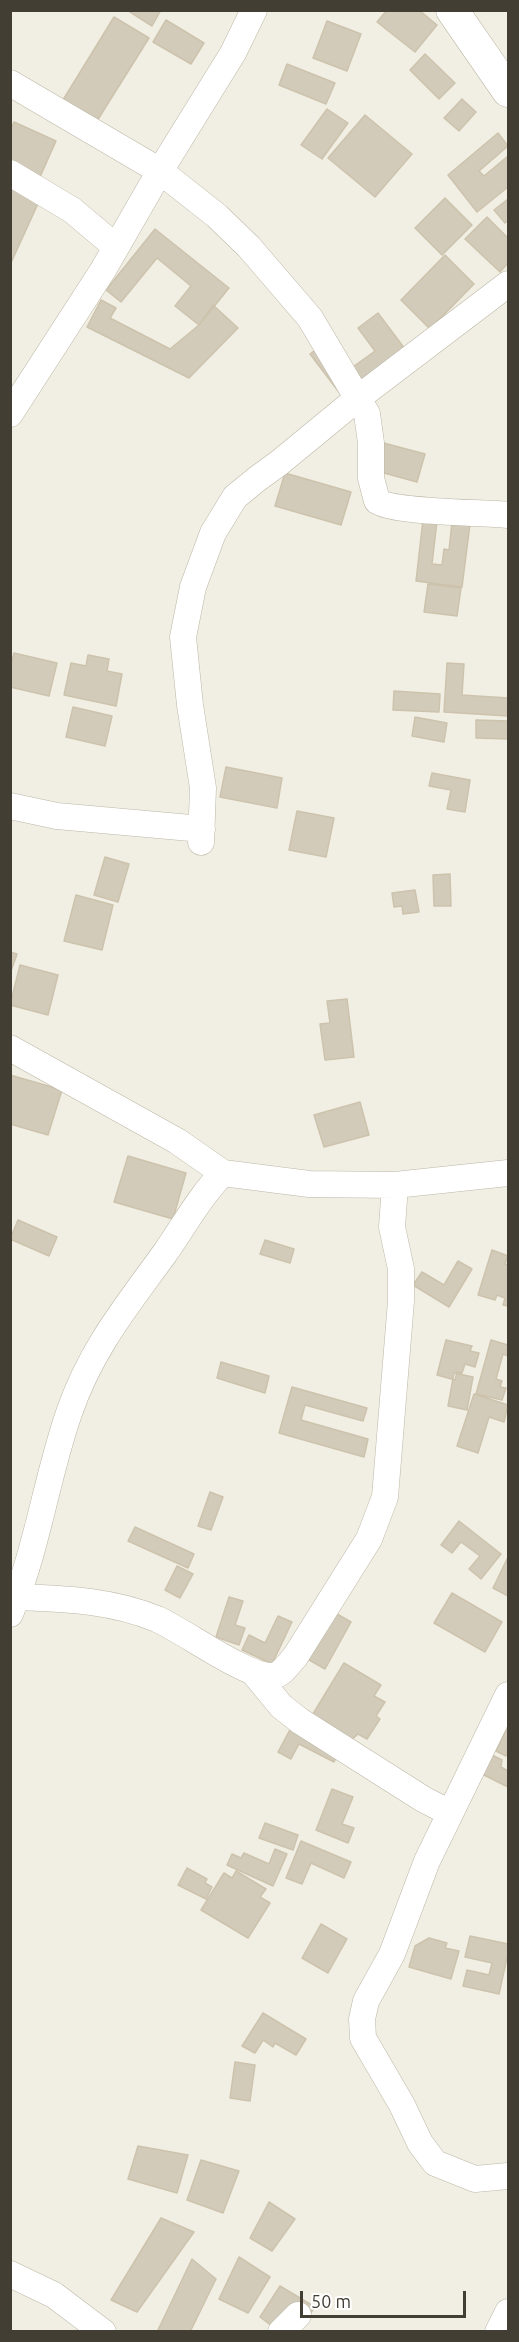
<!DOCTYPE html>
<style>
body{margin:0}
#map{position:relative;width:519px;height:2342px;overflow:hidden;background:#f1eee3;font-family:Ubuntu,sans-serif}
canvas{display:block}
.frame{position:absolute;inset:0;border:12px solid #433e34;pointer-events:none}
.scale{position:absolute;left:300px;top:2291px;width:166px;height:27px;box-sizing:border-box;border:3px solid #433e34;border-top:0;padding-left:8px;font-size:18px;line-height:21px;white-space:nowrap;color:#433e34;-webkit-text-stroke:4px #fff;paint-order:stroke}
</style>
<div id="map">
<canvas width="519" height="2342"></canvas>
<div class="frame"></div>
<div class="scale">50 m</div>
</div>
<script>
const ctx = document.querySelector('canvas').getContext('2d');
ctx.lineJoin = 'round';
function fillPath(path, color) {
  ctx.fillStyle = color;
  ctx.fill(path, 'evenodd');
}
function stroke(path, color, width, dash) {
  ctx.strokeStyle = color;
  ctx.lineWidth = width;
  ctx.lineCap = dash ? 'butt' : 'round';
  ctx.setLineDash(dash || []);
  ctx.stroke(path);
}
const building = new Path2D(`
 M 127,10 L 161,10 L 152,26 Z
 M 387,10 L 419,10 L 437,25 L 415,52 L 377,22 Z
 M 114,17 L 149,38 L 97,121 L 63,100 Z
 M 166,20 L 204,43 L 191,64 L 153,42 Z
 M 327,21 L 361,34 L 347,71 L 313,58 Z
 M 425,54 L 455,83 L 439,99 L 410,70 Z
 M 287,64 L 335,83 L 326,104 L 279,85 Z
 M 462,99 L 476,112 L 459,131 L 444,118 Z
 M 327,109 L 348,123 L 322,159 L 301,145 Z
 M 365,115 L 412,154 L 375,197 L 328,158 Z
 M 14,122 L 56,141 L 40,177 L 10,163 L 10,131 Z
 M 498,133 L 508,146 L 479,171 L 484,176 L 508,156 L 508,187 L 477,212 L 448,175 Z
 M 10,184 L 41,197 L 10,265 Z
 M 445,198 L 472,225 L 442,255 L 415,228 Z
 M 508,199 L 508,220 L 505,223 L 494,210 Z
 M 487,217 L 508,238 L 508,263 L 500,272 L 465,239 Z
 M 155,229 L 229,288 L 199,325 L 175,306 L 191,286 L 157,258 L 121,302 L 106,290 Z
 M 445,255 L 474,284 L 430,329 L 401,300 Z
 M 101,300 L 116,308 L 110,318 L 170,349 L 199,325 L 213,305 L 238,328 L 189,378 L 87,327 Z
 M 378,313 L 411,357 L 348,404 L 310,354 L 328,340 L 350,369 L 375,351 L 358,328 Z
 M 380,442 L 425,454 L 417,482 L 373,470 Z
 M 285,473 L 351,492 L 341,525 L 275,506 Z
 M 423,520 L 437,521 L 432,564 L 442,565 L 444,549 L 449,550 L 452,522 L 470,524 L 462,587 L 416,581 Z
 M 428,584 L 461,588 L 457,616 L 424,612 Z
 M 14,653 L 57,663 L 49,696 L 10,687 L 10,668 Z
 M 88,655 L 109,659 L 107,671 L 122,674 L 116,706 L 64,695 L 71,663 L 86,666 Z
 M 447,663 L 464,664 L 462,695 L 508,698 L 508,716 L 444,712 Z
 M 394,691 L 440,694 L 439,712 L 393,710 Z
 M 73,707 L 112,716 L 105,746 L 66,737 Z
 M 415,717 L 447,723 L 444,742 L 412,736 Z
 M 476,720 L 508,721 L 508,739 L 476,738 Z
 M 226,767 L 282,778 L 277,808 L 220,797 Z
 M 432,773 L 470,780 L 465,812 L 447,809 L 451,790 L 429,786 Z
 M 297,811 L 334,818 L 326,857 L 289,850 Z
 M 105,857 L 129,864 L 118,902 L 94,895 Z
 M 450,874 L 451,906 L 434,906 L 433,875 Z
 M 415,890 L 419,912 L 403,914 L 402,906 L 394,907 L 392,893 Z
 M 76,895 L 113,905 L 102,950 L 64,941 Z
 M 10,952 L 17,954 L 10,974 Z
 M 20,965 L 58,975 L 48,1015 L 10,1005 Z
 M 347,999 L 354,1057 L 325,1060 L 320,1024 L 330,1023 L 327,1001 Z
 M 10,1075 L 62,1090 L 48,1135 L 10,1124 Z
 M 360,1102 L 369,1135 L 324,1147 L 314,1115 Z
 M 128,1156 L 186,1173 L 173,1219 L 114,1202 Z
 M 18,1220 L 57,1237 L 49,1256 L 10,1239 Z
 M 265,1240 L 294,1249 L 290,1263 L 260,1254 Z
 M 492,1250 L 508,1256 L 505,1264 L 508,1265 L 508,1306 L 503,1305 L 505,1298 L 497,1295 L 495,1300 L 478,1295 Z
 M 458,1261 L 472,1269 L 449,1307 L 413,1285 L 422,1272 L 444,1285 Z
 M 446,1340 L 472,1346 L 470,1351 L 479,1353 L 475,1367 L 465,1364 L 462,1373 L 457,1372 L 455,1380 L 437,1375 Z
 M 491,1340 L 508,1345 L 508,1356 L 503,1354 L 496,1379 L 502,1381 L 500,1387 L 506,1388 L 502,1400 L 476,1394 Z
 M 221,1362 L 269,1376 L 265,1393 L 217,1378 Z
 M 454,1373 L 473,1377 L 467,1410 L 448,1406 Z
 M 292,1387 L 367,1408 L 363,1421 L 305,1405 L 301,1420 L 368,1439 L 364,1457 L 279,1433 Z
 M 474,1394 L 508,1405 L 504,1422 L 489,1417 L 478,1453 L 457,1446 Z
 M 210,1492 L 223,1497 L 211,1530 L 198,1526 Z
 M 459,1521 L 501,1554 L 481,1579 L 469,1569 L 480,1556 L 461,1542 L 452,1553 L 441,1545 Z
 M 135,1527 L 194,1554 L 188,1568 L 128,1541 Z
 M 508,1557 L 508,1596 L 493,1588 Z
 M 177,1566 L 193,1574 L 180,1598 L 165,1590 Z
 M 452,1593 L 502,1622 L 485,1652 L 434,1623 Z
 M 229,1597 L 243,1601 L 235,1625 L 245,1628 L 239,1645 L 216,1637 Z
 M 330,1610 L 351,1622 L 325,1669 L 304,1657 Z
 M 278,1616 L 292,1622 L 272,1664 L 242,1650 L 249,1635 L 265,1643 Z
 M 344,1663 L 381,1685 L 374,1696 L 385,1702 L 376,1716 L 380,1719 L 367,1739 L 358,1734 L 346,1745 L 308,1722 Z
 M 293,1724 L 341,1748 L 334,1762 L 299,1744 L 291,1759 L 278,1752 Z
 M 506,1730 L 508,1731 L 508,1751 L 506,1756 L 496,1751 Z
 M 492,1755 L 502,1760 L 501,1767 L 508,1771 L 508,1787 L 482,1774 Z
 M 332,1789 L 353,1797 L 342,1824 L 354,1828 L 348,1843 L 316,1830 Z
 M 265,1823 L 298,1835 L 293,1850 L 259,1838 Z
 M 301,1841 L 351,1862 L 344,1878 L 311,1863 L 302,1884 L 286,1878 Z
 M 275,1849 L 287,1854 L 273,1886 L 227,1865 L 232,1854 L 241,1858 L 244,1853 L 269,1864 Z
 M 187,1868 L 207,1879 L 205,1883 L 212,1887 L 206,1899 L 178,1885 Z
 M 236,1871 L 266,1889 L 260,1897 L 270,1903 L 248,1938 L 201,1910 L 224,1873 L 232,1878 Z
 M 321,1924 L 347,1939 L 328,1973 L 302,1958 Z
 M 470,1936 L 508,1944 L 508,1953 L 499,1994 L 463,1986 L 467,1970 L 489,1975 L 492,1963 L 465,1957 Z
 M 429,1938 L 447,1943 L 445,1948 L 459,1951 L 451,1979 L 409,1967 L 415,1946 Z
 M 263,2013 L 306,2039 L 296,2055 L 275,2043 L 273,2047 L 263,2040 L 255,2053 L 242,2046 Z
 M 235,2062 L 255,2065 L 250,2101 L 230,2098 Z
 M 138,2146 L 188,2155 L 177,2193 L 128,2179 Z
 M 201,2160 L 239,2171 L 223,2213 L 187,2200 Z
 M 269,2202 L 295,2219 L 272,2251 L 250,2238 Z
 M 161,2218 L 194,2232 L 137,2312 L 111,2300 Z
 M 239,2257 L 270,2277 L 248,2313 L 219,2299 Z
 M 192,2259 L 216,2279 L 190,2332 L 157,2332 Z
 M 280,2286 L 315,2307 L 305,2321 L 272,2326 L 260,2317 Z`);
const minor = new Path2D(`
 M 10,83 L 160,171 L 217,216 L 249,247 L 310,318 L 367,414 L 371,443 L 371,478 L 377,501 C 394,513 482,512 508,515
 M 10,173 L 72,210 L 116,247
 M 10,414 L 103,270 L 160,171 L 233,53 L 254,10
 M 10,806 L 57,816 L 202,829
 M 201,842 L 203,788 L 190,705 L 183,637 L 193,587 L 213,533 L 235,497 L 257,479 L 279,463 L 358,398 L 508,284
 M 10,1048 L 177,1141 L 223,1173
 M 18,1597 C 66,1599 111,1600 157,1619 C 184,1631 245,1676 271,1676 C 282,1676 288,1664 295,1657 L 369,1539 L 385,1497 L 401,1301 L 401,1269 L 392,1227 L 395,1185
 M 10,1614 C 38,1547 46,1479 69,1413 C 91,1349 126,1307 165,1253 C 184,1226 200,1196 223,1173 L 309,1184 L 395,1185 L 508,1173
 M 253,1672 L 281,1706 L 300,1721 L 423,1799 L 450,1813
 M 508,1695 L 427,1861 L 392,1954 L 366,2001 L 362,2019 L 363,2038 L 402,2105 L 420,2143 L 435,2163 L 475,2179 L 508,2176
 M 10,2274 L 54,2295 L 103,2332
 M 281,2332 L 298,2315
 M 498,2332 L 508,2312`);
const tertiary = new Path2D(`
 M 452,10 L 508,91`);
fillPath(building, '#d2cbb9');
stroke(building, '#cdc3ad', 1.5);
stroke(minor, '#bcb7a6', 27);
stroke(tertiary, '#bcb7a6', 33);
stroke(minor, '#fff', 26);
stroke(tertiary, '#fff', 32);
</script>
